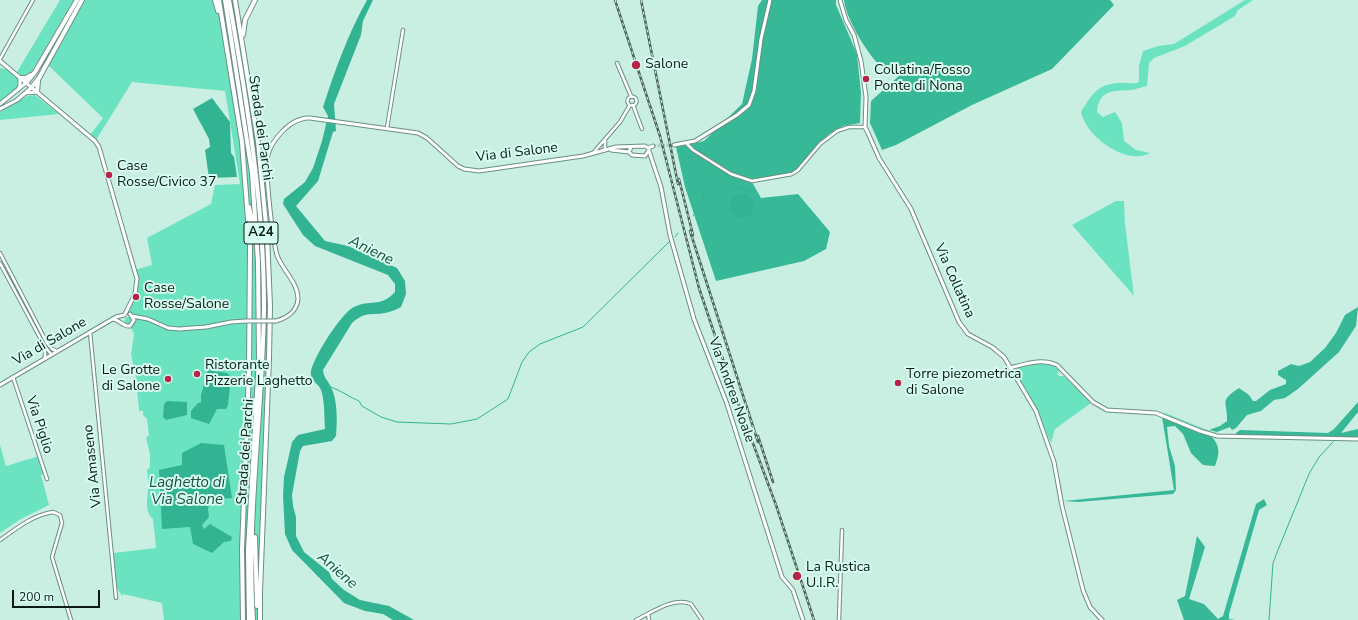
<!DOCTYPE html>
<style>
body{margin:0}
#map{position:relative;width:1358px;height:620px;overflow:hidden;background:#c9efe2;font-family:"Nunito Sans",sans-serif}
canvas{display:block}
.scale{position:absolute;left:12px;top:590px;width:88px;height:18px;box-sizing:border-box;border:2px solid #0c1b16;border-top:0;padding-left:5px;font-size:12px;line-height:14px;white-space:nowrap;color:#0c1b16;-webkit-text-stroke:3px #d6fdef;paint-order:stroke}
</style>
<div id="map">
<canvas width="1358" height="620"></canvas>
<div class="scale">200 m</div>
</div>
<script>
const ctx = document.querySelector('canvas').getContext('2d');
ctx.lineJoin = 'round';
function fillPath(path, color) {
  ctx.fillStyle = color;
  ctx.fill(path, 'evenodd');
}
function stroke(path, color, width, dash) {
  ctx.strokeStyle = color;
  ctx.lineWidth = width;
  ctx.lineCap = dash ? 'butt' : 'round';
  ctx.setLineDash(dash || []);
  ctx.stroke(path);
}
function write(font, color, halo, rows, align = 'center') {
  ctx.font = font + ' "Nunito Sans",sans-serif';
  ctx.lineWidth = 4;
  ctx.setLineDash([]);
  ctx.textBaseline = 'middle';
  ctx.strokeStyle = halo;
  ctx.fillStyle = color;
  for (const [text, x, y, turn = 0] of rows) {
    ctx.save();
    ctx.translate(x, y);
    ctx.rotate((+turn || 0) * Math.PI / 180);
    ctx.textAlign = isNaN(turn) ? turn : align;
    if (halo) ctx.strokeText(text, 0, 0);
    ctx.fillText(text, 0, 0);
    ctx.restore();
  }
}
const green = new Path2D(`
 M 60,0 L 74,0 L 32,71 L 26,75 L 22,76 L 17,72 Z
 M 83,0 L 237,0 C 251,80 266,161 270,242 C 277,368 256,494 263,620 L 164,620 L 162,603 L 123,594 L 122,596 L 117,588 L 113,553 L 156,548 L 153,519 C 142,509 150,492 148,479 C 148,476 147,473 147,470 L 150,467 L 150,454 L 146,438 L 149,435 L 147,419 L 143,415 L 143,411 L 139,411 L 136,378 L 131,354 L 134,334 L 131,328 L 133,324 L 126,324 L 124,321 L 126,317 L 130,317 L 130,307 L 137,288 L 135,270 L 152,265 L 147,238 L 211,204 L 215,185 L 240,184 L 225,91 L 132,82 L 96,140 L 90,135 L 103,118 L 48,65 Z
 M 1245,0 L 1253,0 L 1238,10 L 1235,16 L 1185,46 L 1154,58 L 1149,63 L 1147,86 C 1142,87 1137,89 1132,90 C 1114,91 1099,89 1097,112 L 1103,117 L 1115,112 L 1122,123 L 1124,141 L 1136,150 L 1150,153 C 1127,166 1086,137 1081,112 C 1091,96 1097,84 1118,83 C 1124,82 1131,84 1137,83 L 1139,81 L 1139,66 L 1143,51 L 1158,46 L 1174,44 Z
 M 0,68 L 11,70 L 26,83 L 0,104 Z
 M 35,95 L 59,114 L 0,120 L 0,112 L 27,96 Z
 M 1116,201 L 1124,201 L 1125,224 L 1134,296 L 1072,225 Z
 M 1041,363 C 1049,364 1055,365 1059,371 L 1057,374 L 1060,376 L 1064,376 L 1091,403 L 1055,429 L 1051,443 L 1036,410 L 1018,379 L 1015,371 L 1018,368 Z
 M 1163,412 L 1212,432 L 1217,432 C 1210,435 1167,418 1163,412 Z
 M 0,445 L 6,466 L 39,456 L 45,474 L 41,475 L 49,505 L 19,520 L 0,533 Z`);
const forest = new Path2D(`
 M 762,0 L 836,0 L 836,5 L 857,54 L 861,93 L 860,123 L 843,126 L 829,134 L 794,173 L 752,182 L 761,198 L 798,194 L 830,232 L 826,249 L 804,261 L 716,281 L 685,187 L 676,147 L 704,141 L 742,104 L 752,59 L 758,6 Z
 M 844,0 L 1110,0 L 1114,5 L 1052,69 L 972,105 L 896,145 L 882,150 L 870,123 L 871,101 L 901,74 C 896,73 889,72 884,69 C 869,58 846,19 844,0 Z
 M 1358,307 L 1356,326 L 1339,352 L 1298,389 L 1285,398 L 1274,400 L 1261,411 L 1247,415 L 1236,428 L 1232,430 L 1230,427 L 1217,432 L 1209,430 L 1220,426 L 1227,421 C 1228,401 1218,402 1239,388 L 1249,395 L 1253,401 L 1256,401 L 1270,390 L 1286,384 L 1286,380 L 1278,375 L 1278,371 L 1291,364 L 1299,366 L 1310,362 L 1325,348 L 1336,333 L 1345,315 Z
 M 1358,402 L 1358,412 L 1341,433 L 1358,429 L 1358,438 L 1237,435 L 1236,433 L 1240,430 L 1328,433 L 1334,429 Z
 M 1162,417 L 1212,437 C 1221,447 1219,455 1215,466 L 1203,465 L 1191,453 L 1183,434 L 1175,426 L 1167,427 L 1169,446 L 1175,466 L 1176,490 L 1173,494 L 1078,502 L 1064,501 L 1174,490 Z
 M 1264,499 L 1267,505 L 1259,510 L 1229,614 L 1229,619 L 1235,620 L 1184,620 L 1177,600 L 1185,596 L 1197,536 L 1205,547 L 1189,599 L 1204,604 L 1218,619 L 1223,616 L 1256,504 Z`);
const water = new Path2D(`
 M 367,0 L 373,0 L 363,21 L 361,35 L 334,104 L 336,131 L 333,132 L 318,181 L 296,206 L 325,241 L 348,246 L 397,268 L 405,281 L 406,294 L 401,307 C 397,309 393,311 389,312 C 372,317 368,309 352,323 L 323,370 C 324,379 328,380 331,387 C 338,401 337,422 336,436 L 332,441 L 303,446 L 300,451 L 292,495 L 293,506 L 296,517 L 296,536 L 304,552 L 329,572 L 332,579 L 344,590 L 360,600 L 389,606 L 414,620 L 393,620 L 383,614 L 365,611 L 344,603 L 292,550 L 285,534 L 283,496 L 284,477 L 292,442 L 298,435 L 325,429 C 324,416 325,402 321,390 C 319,384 312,382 311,375 C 309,363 342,312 354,307 C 370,299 380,308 395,292 L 395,284 L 388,275 L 315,246 L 303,235 L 283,204 L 284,199 L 305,182 L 313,168 L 322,141 L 328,116 L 323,107 C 335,70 348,34 367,0 Z
 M 212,98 L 230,122 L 231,153 L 234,157 L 237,177 L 209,178 L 205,150 L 210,147 L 209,139 L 193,109 Z
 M730 206a12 12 0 1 1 24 0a12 12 0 1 1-24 0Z
 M 208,370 L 227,373 L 231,377 L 228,405 L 226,409 L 217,409 L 209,424 L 191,418 L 191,411 L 198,403 L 201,403 L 201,395 Z
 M 167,401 L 187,402 L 187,415 L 166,420 L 163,417 L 164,404 Z
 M 201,443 L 224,445 L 232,498 L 212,500 L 208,508 L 209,517 L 202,525 L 204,529 L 210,524 L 232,537 L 231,541 L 224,542 L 212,553 L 193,544 L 190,527 L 162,529 L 159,470 L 182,465 L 182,453 Z`);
const stream = new Path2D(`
 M 693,216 L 703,202 L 704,185 L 708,180 L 755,192
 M 675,237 L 678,233
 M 331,387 C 342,391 349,397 359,401 L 362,406 L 381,417 L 397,422 L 451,424 L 477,419 L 508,399 L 522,362 L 529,352 L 540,344 L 583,327 L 669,242
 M 1338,434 L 1358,410
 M 1269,620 L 1273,563 L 1278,550 L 1309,474 L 1319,457 L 1333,442`);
const secondaryTunnel = new Path2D(`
 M 653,146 L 674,145`);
const street = new Path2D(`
 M 0,59 L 33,0
 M 617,63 L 631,96
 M627.5 101a4.5 4.5 0 1 1 9 0a4.5 4.5 0 1 1-9 0Z
 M 633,105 L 642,129
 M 387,128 L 403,30
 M 687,144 L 693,150 L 731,174 L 752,181 L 792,174 L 798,170 L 820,144 L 837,131 L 849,127 L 865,127
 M 605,150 L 605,139
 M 593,153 L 620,122 L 630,105
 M 0,253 L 47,343 L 52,349 L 57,351
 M 0,263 L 45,347 L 52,355
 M 90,332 L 116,598
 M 45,359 L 45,348
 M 13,377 L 47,479
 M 0,540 C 17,528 33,515 53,512 L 60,515 L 62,523 L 52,557 L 71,620
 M 648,614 L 649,620
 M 636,620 C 651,613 674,596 691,604 L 702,620
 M 839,620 L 842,530`);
const secondary = new Path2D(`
 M 840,0 L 846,20 L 854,35 L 861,61 L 866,97 L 865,127 L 868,133 L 879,158 L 911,209 L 959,322 L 968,334 L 992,347 L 1004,357 L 1036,411 L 1054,462 L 1062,506 L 1083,590 L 1090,607 L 1102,620
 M 0,61 L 95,141 L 99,147 L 137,279 L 135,294 L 125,314
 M 18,90 L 20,85 L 20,78
 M 26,93 L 37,92
 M 0,104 L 26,83
 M 0,109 L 17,100 L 31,88
 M 674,145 L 695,141 L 737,115 L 749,105 L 754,91 L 761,39 L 770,0
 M 631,147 L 629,152 L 632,155 L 645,156 L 649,150
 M 611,150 L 629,152
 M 649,151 L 661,187 L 670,235 L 694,319 L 727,404 L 782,577 L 793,590 L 803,620
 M 132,316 L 148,319 L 168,328 L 179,329 L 206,327 L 231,322 L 246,321
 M 113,319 C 120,320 123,327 130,326 L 134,320 L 130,314
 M 276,321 C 287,318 297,311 298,299 C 298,282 282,270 277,255 C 273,241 264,168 268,155 C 271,141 288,122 302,119 C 307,117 312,118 317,119 L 418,133 L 427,138 L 458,166 L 464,169 L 479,171 L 583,156 L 616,147 L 645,146 L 648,148 L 653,146
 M 1010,368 C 1026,364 1041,358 1057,365 L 1093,402 L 1107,410 L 1156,413 L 1200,431 L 1217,436 L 1358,439
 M 0,385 L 116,317 L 124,315`);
const highway = new Path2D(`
 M 215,0 L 218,11
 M 219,0 L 242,142 L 250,246 L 249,371 L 242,549 L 243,620
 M 225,0 L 252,173 L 258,262 L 259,358 L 248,550 L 249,620
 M 229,0 C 247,101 264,204 264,307 C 263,411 246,516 253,620
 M 235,0 L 258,142 L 267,235 L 270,306 L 269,358 L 260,592 L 260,620
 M 243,35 L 245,20 L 255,0
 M 20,78 L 26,78 L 31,75
 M 26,83 L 35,72 L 77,0
 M 31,88 L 39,78 L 82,0
 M 37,92 L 38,81
 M 249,207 L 254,232
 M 249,427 L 254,400
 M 255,537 L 257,606`);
const rail = new Path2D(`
 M 615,0 L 660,136 L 699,288 L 735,395 L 776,505 L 814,620
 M 641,0 L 678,184
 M 679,179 L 693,235
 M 690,231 L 758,442
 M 758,436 L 773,482`);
const secondaryBridge = new Path2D(`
 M 246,321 L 276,321`);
const markers = [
 [636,65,5,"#b6244a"],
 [866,79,4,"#b6244a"],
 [109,175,4,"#b6244a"],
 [136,297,4,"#b6244a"],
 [197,374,4,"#b6244a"],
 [168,379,4,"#b6244a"],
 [898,383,4,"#b6244a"],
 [797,576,5,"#b6244a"]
];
const shields = [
 [261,233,34]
];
const shieldNames = [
 ["A24",261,233]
];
const poiNames = [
 ["Salone",645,65],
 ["Collatina/Fosso",874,71],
 ["Ponte di Nona",874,87],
 ["Case",117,167],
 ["Rosse/Civico 37",117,183],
 ["Case",144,289],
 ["Rosse/Salone",144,305],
 ["Ristorante",205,366],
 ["Pizzerie Laghetto",205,382],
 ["Le Grotte",160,371,"right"],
 ["di Salone",160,387,"right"],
 ["Torre piezometrica",906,375],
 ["di Salone",906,391],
 ["La Rustica",806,568],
 ["U.I.R.",806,584]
];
const streetNames = [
 ["Strada dei Parchi",260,128,82],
 ["Via di Salone",517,153,-7],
 ["Via Collatina",954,281,66],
 ["Via di Salone",50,342,-30],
 ["Via Andrea Noale",731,390,70],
 ["Via Piglio",39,425,72],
 ["Strada dei Parchi",246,452,-86],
 ["Via Amaseno",93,466,-96]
];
const waterNames = [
 ["Aniene",371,251,26],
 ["Laghetto di",187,483],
 ["Via Salone",187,500],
 ["Aniene",337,571,41]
];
fillPath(green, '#6ce3c0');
fillPath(forest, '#37b897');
fillPath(water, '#32b493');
stroke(stream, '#32b493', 1);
stroke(secondaryTunnel, '#adcfc3', 3, [3, 1.5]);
stroke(street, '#6b8f83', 4.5);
stroke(secondary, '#6b8f83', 5);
stroke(highway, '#6b8f83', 6);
stroke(street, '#fff', 2.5);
stroke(secondary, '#fff', 3);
stroke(highway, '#fff', 4);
stroke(rail, '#4c635b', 2.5);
stroke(rail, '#d6fdef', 1, [3]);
stroke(secondaryBridge, '#6b8f83', 5, []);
stroke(secondaryBridge, '#fff', 3);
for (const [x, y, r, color] of markers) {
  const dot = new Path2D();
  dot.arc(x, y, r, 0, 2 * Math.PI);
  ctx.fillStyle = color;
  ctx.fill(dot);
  stroke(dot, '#d6fdef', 1.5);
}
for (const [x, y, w] of shields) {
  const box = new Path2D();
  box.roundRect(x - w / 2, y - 11, w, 22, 3);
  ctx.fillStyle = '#d6fdef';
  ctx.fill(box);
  stroke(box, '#0c1b16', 1);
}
write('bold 13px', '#0c1b16', null, shieldNames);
write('14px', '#0c1b16', '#d6fdef', poiNames, 'left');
write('14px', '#0c1b16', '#d6fdef', streetNames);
write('italic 15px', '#1c5042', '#d6fdef', waterNames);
</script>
